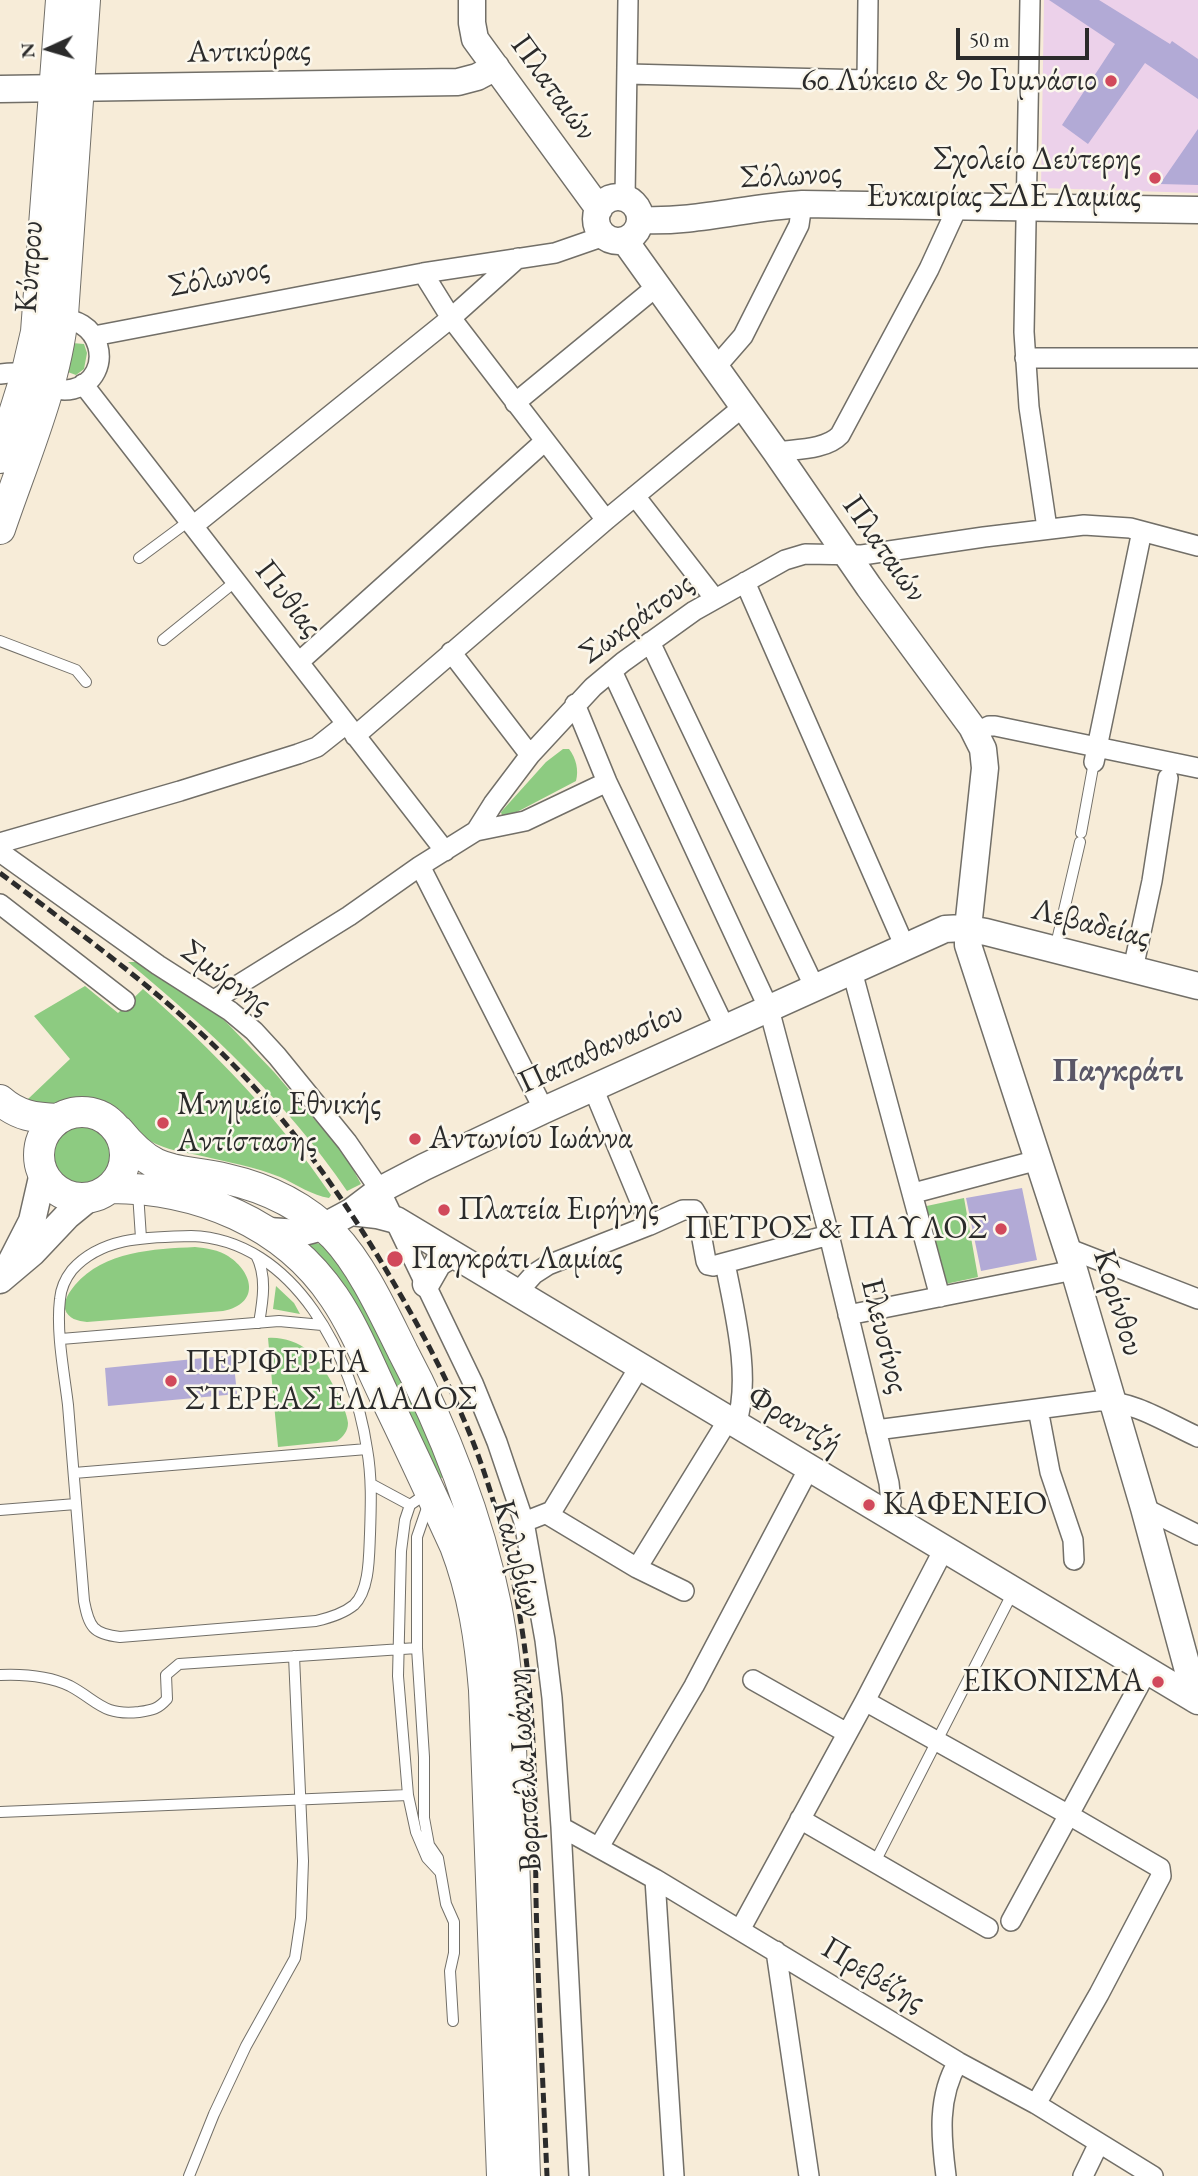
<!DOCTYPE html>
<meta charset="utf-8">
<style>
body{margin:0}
#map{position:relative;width:1198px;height:2176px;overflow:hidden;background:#f7ecd8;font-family:"EB Garamond",serif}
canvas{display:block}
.north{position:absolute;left:14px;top:14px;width:70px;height:70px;-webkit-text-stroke:5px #fbf7ec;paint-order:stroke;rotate:266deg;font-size:19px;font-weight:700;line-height:28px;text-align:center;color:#2b2b2b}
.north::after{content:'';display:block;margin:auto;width:24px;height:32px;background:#2b2b2b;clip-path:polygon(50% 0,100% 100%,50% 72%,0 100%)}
.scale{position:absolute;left:956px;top:28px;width:133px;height:32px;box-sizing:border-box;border:4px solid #2b2b2b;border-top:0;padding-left:9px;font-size:21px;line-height:24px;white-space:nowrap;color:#2b2b2b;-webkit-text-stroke:5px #fbf7ec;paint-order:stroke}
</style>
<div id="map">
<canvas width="1198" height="2176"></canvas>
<div class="north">N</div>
<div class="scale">50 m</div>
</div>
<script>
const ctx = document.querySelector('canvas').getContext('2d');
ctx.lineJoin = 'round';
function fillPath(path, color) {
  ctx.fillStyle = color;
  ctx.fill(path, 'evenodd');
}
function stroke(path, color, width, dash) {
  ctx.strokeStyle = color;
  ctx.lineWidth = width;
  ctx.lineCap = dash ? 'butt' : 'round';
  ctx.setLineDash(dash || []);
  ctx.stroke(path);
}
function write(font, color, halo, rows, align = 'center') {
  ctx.font = font + ' "EB Garamond",serif';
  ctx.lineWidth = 5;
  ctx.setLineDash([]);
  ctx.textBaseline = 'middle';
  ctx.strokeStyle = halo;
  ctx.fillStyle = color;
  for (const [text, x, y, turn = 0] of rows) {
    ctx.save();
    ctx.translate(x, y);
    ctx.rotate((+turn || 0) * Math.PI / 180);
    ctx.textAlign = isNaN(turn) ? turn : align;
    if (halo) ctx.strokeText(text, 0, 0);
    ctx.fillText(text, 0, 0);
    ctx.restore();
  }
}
const built = new Path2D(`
 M 1044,0 L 1198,0 L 1198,193 L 1041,188 Z`);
const green = new Path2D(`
 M 72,343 L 84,344 L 87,353 L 84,369 L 76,375 L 65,371 Z
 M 563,749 L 569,749 C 576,758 579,770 576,781 L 515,813 L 502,816 L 501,812 L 546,762 Z
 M 128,962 L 136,962 L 213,1010 L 229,1025 L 274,1072 L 346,1156 L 361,1184 L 347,1191 C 286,1101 211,1031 128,962 Z
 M 85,986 L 118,1013 L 143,989 C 213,1050 279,1118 331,1195 L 329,1198 C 313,1196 296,1184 280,1177 C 255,1167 228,1162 202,1156 C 184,1152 166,1150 150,1141 C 132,1131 128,1109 107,1103 C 82,1096 57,1106 32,1105 L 28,1099 L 70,1059 L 34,1016 Z
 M52 1155a31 31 0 1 1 62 0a31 31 0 1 1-62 0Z
 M 964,1198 L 978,1277 L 941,1285 L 922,1207 Z
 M 312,1243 L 322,1244 L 328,1248 L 372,1309 L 444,1476 L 442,1478 L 439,1477 L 300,1245 Z
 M 195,1247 C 206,1248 219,1250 228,1256 C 254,1273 260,1304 223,1311 L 87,1322 C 78,1321 68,1319 65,1309 C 63,1301 70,1291 75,1285 C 104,1251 154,1249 195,1247 Z
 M 276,1286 L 294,1303 L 300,1314 L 273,1309 Z
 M 268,1338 C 283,1337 297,1342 309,1351 C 322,1361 347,1407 348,1423 C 348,1431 343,1437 337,1441 L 278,1447 Z`);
const building = new Path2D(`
 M 1049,0 L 1099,0 L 1170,44 L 1172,41 L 1198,59 L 1198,99 L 1145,63 L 1088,144 L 1062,125 L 1115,44 Z
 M 1198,129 L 1198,185 L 1160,184 Z
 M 1022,1188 L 1037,1260 L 981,1271 L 966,1198 Z
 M 233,1355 L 237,1394 L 108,1406 L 105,1368 Z`);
const lane = new Path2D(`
 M 139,558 L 189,521
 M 163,640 L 236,581
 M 0,641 L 76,670 L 86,682
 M 1081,833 L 1094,762
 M 1055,949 L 1080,842
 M 138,1193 L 141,1238
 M 191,1236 C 295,1239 354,1359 367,1449 C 372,1477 371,1505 370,1534 C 369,1554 370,1590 354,1605 C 343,1614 329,1618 316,1621 L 120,1637 C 93,1634 89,1627 84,1601 C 79,1536 74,1471 68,1405 C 64,1372 56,1332 60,1299 C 61,1288 65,1279 72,1270 C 102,1236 150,1237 191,1236 Z
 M 256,1255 C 267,1276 263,1300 259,1323
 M 61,1339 L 279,1321 L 322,1325
 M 74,1473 L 367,1449
 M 371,1484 L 410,1505
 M 429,1497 L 420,1498 L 410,1505 L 405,1520 L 401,1551 L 398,1676 L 408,1795 L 416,1832 L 427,1858 L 440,1872
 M 429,1502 L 417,1537 L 417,1648 L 424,1757 L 424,1818 L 429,1845 L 438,1858 L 446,1904 L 454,1922 L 454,1953 L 450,1971 L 453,2021
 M 0,1510 L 76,1504
 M 0,1675 C 23,1674 49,1676 70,1686 C 98,1701 103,1716 139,1712 C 153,1710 158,1709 167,1699 L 166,1675 L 179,1664 L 417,1648
 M 0,1812 L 408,1795
 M 875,1862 L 1013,1592
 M 189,2176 L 214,2114 L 246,2046 L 295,1958 L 301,1918 L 303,1861 L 294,1656`);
const street = new Path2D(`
 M 1030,0 L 1024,332 L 1029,407 L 1047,528
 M 628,74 L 867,80 L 868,0
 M 625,198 L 628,0
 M 423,273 L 451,318 L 606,520
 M 94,336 L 423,273 L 555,253 L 604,236
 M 1025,358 L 1198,358
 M 716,367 L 743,336 L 799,225 L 802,204
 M 0,374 C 8,373 19,372 27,375 C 43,381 54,394 73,389 C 118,377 101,309 52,321
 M 83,384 L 445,851
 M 515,403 L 656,287
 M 776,452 C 795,449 826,450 840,435 L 929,269 L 958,206
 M 635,496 L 715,599
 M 193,526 L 451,318 L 518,258
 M 745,582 L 905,947
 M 650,642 L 815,988
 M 451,652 L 530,755
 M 299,662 L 545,441
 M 612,671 L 769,1009 L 829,1235 L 889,1483 L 891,1502 L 888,1515
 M 575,704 L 607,782 L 725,1028
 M 975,733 L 989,726 L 995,726 L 1198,768
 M 355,736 L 606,520 L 744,406
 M 1094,762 L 1142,531
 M 476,831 L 525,821 L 607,782
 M 0,843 L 180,791 L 298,754 L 317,747 L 346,724
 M 0,852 L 158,965 L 230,1011 L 254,1031 L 277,1056 L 347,1142 L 380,1190 L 473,1383 L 497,1442 L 524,1522 L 545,1640 L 552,1698 L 561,1827 L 579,2176
 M 420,866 L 544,1110
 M 0,904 L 125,1001
 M 1133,969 L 1152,881 L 1168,778
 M 852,971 L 940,1297
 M 214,1000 L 349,916 L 420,866 L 476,831 L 493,804 L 530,755 L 593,687 L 623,662 L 694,611 L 785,560 L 805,554 L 862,555 L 984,537 L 1084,525 L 1130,528 L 1198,546
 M 914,1193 L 1038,1160
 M 650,1225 L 683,1210 L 694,1210 L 698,1217 L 706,1261 L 708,1265 L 713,1266 L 829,1235
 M 1067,1248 L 1198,1299
 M 725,1263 C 734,1310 752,1379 736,1424
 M 517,1293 L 534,1274 L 548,1265 L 650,1225 L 593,1088
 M 848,1315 L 1074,1270
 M 1038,1409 L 1050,1472 L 1073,1540 L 1074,1560
 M 876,1430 L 1098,1401 C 1133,1400 1167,1423 1198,1437
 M 1144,1508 L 1198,1535
 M 547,1514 L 637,1568 L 684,1591
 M 524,1522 L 552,1511 L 640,1366
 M 637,1568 L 728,1420
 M 753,1680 L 847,1733
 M 865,1701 L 1069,1815 L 1160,1868 L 1161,1876 L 1099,1994 L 1036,2104
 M 800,1819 L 988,1928
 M 561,1827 L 655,1879 L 958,2062 L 1036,2104 L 1153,2176
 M 599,1847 L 694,1686 L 809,1468
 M 655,1879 L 674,2176
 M 1011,1921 L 1147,1671
 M 740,1930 L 865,1701 L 944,1549
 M 776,1951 L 809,2176
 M 946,2176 C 941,2137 937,2097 958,2062
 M 1083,2176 L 1099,2143`);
const secondary = new Path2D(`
 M 472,0 L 472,23 L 475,39 L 599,209
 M 0,89 L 458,82 L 477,77 L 496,67
 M596 219a22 22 0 1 1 44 0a22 22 0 1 1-44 0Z
 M 640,220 C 694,223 748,207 802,204 L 1198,210
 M 625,241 L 776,452 L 869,587 L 972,727 L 983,749 L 985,768 L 968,928 L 968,945 L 1074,1270 L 1144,1508 L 1196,1700
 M 351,1212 L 377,1215 L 396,1220 L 1198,1701
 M 268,1231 L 300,1233 L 323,1227 L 351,1212 L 380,1190 L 424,1167 L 544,1110 L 945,929 L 963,928 L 986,932 L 1198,986
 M 11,1262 L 32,1221 L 43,1173
 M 0,1280 L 32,1253 L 67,1216 L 89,1198
 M 426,1284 L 438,1263 L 452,1254`);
const primary = new Path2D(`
 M 0,458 L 26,375 L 36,332 L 61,0
 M 0,529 C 23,461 56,386 63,315 L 85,0
 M 0,1100 C 18,1116 35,1118 58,1119
 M39 1155a43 43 0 1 1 86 0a43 43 0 1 1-86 0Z
 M 119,1131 C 157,1178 175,1167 227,1179 C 267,1188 305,1207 334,1236 C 362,1265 385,1316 403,1352 C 444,1429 479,1520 496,1605 C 512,1687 512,1773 514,1857 C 518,1963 521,2070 525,2176
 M 110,1188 C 198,1188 284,1223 334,1297 C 355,1328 369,1364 385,1397 C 409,1446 432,1496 455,1546 C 473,1593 480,1640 484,1690 L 502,2176`);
const rail = new Path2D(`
 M 0,873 C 70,926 141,977 205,1037 C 281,1108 340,1191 392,1280 C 417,1323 441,1367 461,1413 C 492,1483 512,1561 523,1636 C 536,1723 535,1812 536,1899 C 538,1991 543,2084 547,2176`);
const markers = [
 [1111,81,7,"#d1495b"],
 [1155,178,7,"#d1495b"],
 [163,1123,7,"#d1495b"],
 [415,1139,7,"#d1495b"],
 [444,1210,7,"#d1495b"],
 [1001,1229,7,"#d1495b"],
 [395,1259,9,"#d1495b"],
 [171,1381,7,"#d1495b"],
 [869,1505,7,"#d1495b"],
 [1158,1682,7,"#d1495b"]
];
const streetNames = [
 ["Αντικύρας",249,52,-1],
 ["Πλαταιών",553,88,54],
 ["Σόλωνος",791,176,-3],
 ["Κύπρου",30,267,-86],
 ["Σόλωνος",219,278,-11],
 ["Πλαταιών",884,549,55],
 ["Πυθίας",288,599,52],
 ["Σωκράτους",637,619,-36],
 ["Λεβαδείας",1091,924,14],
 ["Σμύρνης",226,978,36],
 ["Παπαθανασίου",601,1048,-25],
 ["Κορίνθου",1118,1303,73],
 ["Ελευσίνος",884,1336,76],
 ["Φραντζή",794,1421,31],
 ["Καλυβίων",517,1559,75],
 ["Βορτσέλα Ιωάννη",525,1770,-94],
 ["Πρεβέζης",873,1975,31]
];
const poiNames = [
 ["6ο Λύκειο & 9ο Γυμνάσιο",1097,81,"right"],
 ["Σχολείο Δεύτερης",1141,160,"right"],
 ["Ευκαιρίας ΣΔΕ Λαμίας",1141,197,"right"],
 ["Μνημείο Εθνικής",177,1105],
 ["Αντίστασης",177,1142],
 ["Αντωνίου Ιωάννα",429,1139],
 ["Πλατεία Ειρήνης",458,1210],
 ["ΠΕΤΡΟΣ & ΠΑΥΛΟΣ",987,1229,"right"],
 ["Παγκράτι Λαμίας",411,1259],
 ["ΠΕΡΙΦΕΡΕΙΑ",185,1363],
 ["ΣΤΕΡΕΑΣ ΕΛΛΑΔΟΣ",185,1400],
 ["ΚΑΦΕΝΕΙΟ",883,1505],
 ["ΕΙΚΟΝΙΣΜΑ",1144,1682,"right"]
];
const neighbourhoodNames = [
 ["Παγκράτι",1118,1072]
];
fillPath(built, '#ecd1ea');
fillPath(green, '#8dcb81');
fillPath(building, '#b2aad6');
stroke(lane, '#726f68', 12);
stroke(street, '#726f68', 22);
stroke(secondary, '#726f68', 29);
stroke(primary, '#726f68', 32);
stroke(lane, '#fff', 10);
stroke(street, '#fff', 19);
stroke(secondary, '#fff', 26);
stroke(primary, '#fff', 30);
stroke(rail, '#2b2b2b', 5, [10, 5]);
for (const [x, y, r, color] of markers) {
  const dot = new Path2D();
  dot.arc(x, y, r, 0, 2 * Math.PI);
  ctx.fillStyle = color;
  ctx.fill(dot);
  stroke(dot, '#fbf7ec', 2.5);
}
write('32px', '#2b2b2b', '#fbf7ec', streetNames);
write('32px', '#2b2b2b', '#fbf7ec', poiNames, 'left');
write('bold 33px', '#5a5767', '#fbf7ec', neighbourhoodNames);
</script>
